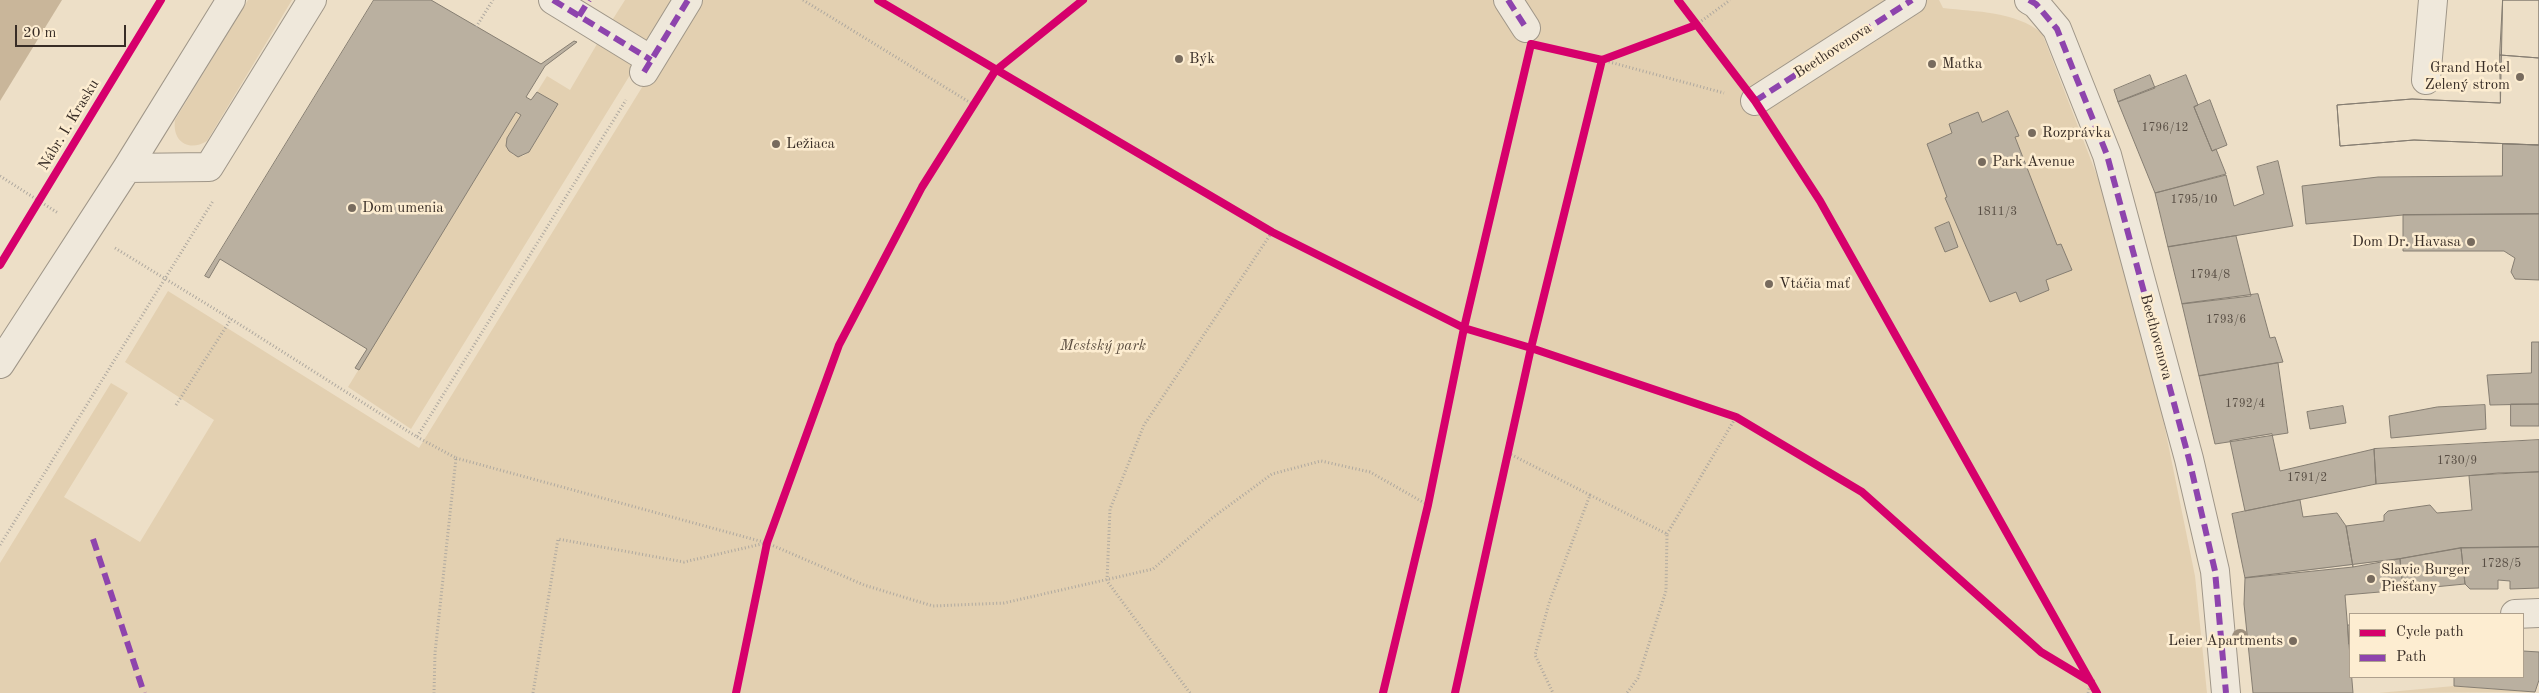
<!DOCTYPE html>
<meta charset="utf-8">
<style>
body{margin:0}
#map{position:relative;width:2539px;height:693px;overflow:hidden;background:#eddfc7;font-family:"Old Standard TT",serif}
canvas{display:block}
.legend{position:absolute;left:2349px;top:613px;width:175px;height:65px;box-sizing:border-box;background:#fdedd1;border:1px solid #aea08d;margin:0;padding:6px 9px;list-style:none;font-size:15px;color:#382d26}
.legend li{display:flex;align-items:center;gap:10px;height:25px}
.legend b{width:25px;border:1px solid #aea08d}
.scale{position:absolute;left:15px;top:25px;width:111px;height:22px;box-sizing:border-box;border:2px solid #382d26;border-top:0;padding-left:6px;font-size:15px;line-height:18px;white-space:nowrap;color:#382d26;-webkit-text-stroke:4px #fdedd1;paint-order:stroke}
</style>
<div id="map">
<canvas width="2539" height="693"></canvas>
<ul class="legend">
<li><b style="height:6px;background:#d6006c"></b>Cycle path</li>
<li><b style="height:6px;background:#8e44ad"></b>Path</li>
</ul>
<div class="scale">20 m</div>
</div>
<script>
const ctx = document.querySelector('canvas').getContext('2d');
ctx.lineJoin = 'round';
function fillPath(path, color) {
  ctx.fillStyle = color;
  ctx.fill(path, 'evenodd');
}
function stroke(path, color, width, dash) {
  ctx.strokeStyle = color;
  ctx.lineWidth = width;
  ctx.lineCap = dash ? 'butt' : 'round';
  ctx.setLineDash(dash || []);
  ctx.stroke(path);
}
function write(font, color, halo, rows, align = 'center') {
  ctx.font = font + ' "Old Standard TT",serif';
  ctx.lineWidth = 5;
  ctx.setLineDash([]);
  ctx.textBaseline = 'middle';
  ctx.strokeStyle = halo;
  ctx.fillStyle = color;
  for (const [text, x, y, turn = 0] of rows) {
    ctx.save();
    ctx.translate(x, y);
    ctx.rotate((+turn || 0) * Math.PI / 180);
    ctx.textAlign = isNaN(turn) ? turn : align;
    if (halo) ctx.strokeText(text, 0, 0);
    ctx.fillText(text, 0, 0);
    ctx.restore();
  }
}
const green = new Path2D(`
 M 248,0 L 292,0 L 207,141 C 189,152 172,142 175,120 Z
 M 625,0 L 676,0 L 648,45 L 611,22 Z
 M 696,0 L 1939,0 L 1943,8 C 1977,12 2014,11 2042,33 L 2111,212 L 2159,399 L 2195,576 L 2207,693 L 0,693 L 0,563 L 111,383 L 128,393 L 64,497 L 140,542 L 214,420 L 125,362 L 168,291 L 419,448 Z
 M 597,44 L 635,67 L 411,429 L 348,387 L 516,112 L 521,115 L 507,138 L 506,146 L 513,155 L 523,156 L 529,152 L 558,105 L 537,92 L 547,76 L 570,90 Z
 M 2454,686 L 2535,692 L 2378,693 Z`);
const water = new Path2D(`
 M 0,0 L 62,0 L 0,101 Z`);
const building = new Path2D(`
 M 374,0 L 431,0 L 541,64 L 574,41 L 577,42 L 545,66 L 526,97 L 531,100 L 537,92 L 558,104 L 529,152 L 518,157 L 509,151 L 506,146 L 507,138 L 521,115 L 516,112 L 359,370 L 355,368 L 367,349 L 220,259 L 209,278 L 205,276 Z
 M 2503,0 L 2539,0 L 2539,145 L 2414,140 L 2340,146 L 2337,105 L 2412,99 L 2500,103 Z
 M 2503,0 L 2539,0 L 2539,58 L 2500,55 Z
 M 2500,55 L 2539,58 L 2539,145 L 2414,140 L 2340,146 L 2337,105 L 2412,99 L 2500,103 Z
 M 2150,75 L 2155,88 L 2118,102 L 2114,90 Z
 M 2186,75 L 2198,105 L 2194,107 L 2212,151 L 2216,149 L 2226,174 L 2155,193 L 2118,102 Z
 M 2210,100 L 2227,145 L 2212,151 L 2194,107 Z
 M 2008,111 L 2019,136 L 2015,137 L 2057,245 L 2061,244 L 2072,270 L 2046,280 L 2049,290 L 2020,302 L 2016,292 L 1990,302 L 1945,198 L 1947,197 L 1927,144 L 1952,133 L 1949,124 L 1978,112 L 1982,122 Z
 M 2503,144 L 2539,145 L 2539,214 L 2403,215 L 2306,224 L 2302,186 L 2378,177 L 2502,176 Z
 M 2278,161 L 2293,226 L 2168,247 L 2155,193 L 2226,175 L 2234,206 L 2264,194 L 2257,167 Z
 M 2539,214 L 2539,280 L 2515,279 L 2511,272 L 2515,258 L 2504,251 L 2403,251 L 2403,215 Z
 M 1949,222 L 1958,247 L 1945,252 L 1935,228 Z
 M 2236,236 L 2251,296 L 2182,304 L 2168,247 Z
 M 2258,294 L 2270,338 L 2275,337 L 2283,362 L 2199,376 L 2182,304 Z
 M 2532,342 L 2539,342 L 2539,404 L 2490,405 L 2487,375 L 2531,373 Z
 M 2278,363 L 2288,433 L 2215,444 L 2199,376 Z
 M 2511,404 L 2539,404 L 2539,426 L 2511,426 Z
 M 2485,405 L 2486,429 L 2391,438 L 2389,416 L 2437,407 Z
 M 2343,406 L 2346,423 L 2310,429 L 2307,412 Z
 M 2272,434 L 2280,471 L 2374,449 L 2376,484 L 2245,511 L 2230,441 Z
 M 2539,440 L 2539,472 L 2498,473 L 2376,484 L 2374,449 Z
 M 2539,472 L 2539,547 L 2461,548 L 2353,567 L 2346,526 L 2384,521 L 2384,515 L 2388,511 L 2430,505 L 2437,513 L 2472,510 L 2469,476 Z
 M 2300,500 L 2303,517 L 2337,513 L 2346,526 L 2353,567 L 2245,578 L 2232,514 Z
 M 2539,547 L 2539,588 L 2510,589 L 2510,581 L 2498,580 L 2498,589 L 2470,589 L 2465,584 L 2461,548 Z
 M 2461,548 L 2465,584 L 2403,590 L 2400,559 Z
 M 2400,559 L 2403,590 L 2345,595 L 2353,693 L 2253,693 L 2244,604 L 2245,578 Z
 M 2348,625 L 2350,625 L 2350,644 L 2349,644 Z
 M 2523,651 L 2539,652 L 2539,680 L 2535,692 L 2454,686 L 2454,677 L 2523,677 Z`);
const path = new Path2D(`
 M 803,0 L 974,105
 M 1696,25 L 1730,0
 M 476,27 L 493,0
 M 1602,60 L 1724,93
 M 0,176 L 58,213
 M 115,248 L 231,319 L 417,437 L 626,100
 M 0,265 L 161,0
 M 176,405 L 231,319
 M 417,437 L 456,458 L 435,653 L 434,693
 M 1508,453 L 1590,495 L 1549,603 L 1535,655 L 1553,693
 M 456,458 L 767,543 L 864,585 L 933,606 L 1004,603 L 1153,569 L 1212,518 L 1272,474 L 1321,461 L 1370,472 L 1428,505
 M 1590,495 L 1667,534 L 1666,591 L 1638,678 L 1627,693
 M 1667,534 L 1736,417
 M 0,545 L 213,201
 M 533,693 L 558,539 L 684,562 L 766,543
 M 1190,693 L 1107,581 L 1110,509 L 1144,425 L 1272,232
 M 2088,693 L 2091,682`);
const minor = new Path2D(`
 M 553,0 L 651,60
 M 1508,0 L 1526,28
 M 2029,0 L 2036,4 L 2057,29 L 2107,155 L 2189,459 L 2215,571 L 2226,693
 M 644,72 L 688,0
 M 2426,80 L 2433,0
 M 1755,101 L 1912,0
 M 127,168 L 209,167 L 312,0
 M 0,364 L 127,168 L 231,0
 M 2515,614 L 2539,613`);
const quiet = new Path2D(`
 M 553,0 L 651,60
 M 1508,0 L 1526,28
 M 2029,0 L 2036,4 L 2057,29 L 2107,155 L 2189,459 L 2215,571 L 2226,693
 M 579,16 L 589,0
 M 644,72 L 688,0
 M 1755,101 L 1912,0
 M 93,539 L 144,693`);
const cycleway = new Path2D(`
 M 878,0 L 1272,232 L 1464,328 L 1531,348 L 1736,417 L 1862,492 L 2041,652 L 2091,682
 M 1678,0 L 1755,101 L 1820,201 L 2097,693
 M 0,265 L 161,0
 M 736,693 L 767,543 L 839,345 L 922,187 L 995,71 L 1083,0
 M 1383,693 L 1428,505 L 1464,328 L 1531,44 L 1602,60 L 1696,25
 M 1455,693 L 1531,348 L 1602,60`);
const trees = [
 [2240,637]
];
const markers = [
 [1179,59,5,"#776b5e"],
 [1932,64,5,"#776b5e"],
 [2520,77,5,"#776b5e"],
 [2032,133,5,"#776b5e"],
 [776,144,5,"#776b5e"],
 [1982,162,5,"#776b5e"],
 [352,208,5,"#776b5e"],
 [2471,242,5,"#776b5e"],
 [1769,284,5,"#776b5e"],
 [2371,579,5,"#776b5e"],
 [2293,641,5,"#776b5e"]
];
const numberNames = [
 ["1796/12",2165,128],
 ["1795/10",2194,200],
 ["1811/3",1997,212],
 ["1794/8",2210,275],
 ["1793/6",2226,320],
 ["1792/4",2245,404],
 ["1730/9",2457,461],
 ["1791/2",2307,478],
 ["1728/5",2501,564]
];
const streetNames = [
 ["Beethovenova",1833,51,-33],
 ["Nábr. I. Krasku",69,125,-59],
 ["Beethovenova",2156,337,75]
];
const poiNames = [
 ["Býk",1189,59],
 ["Matka",1942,64],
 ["Grand Hotel",2510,68,"right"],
 ["Zelený strom",2510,85,"right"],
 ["Rozprávka",2042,133],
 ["Ležiaca",786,144],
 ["Park Avenue",1992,162],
 ["Dom umenia",362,208],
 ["Dom Dr. Havasa",2461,242,"right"],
 ["Vtáčia mať",1779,284],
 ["Slavic Burger",2381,570],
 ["Piešťany",2381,587],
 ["Leier Apartments",2283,641,"right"]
];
const parkNames = [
 ["Mestský park",1103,346]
];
fillPath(green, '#e3d0b1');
fillPath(water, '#c9b69a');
fillPath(building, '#bab0a0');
stroke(building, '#867e72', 1);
stroke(minor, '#9f9688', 30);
stroke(path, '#aea89f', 3, [1, 2.5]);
stroke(minor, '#efe8db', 28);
stroke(quiet, '#8e44ad', 6, [12, 6]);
stroke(cycleway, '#d6006c', 8);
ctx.fillStyle = '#9c8e7c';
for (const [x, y] of trees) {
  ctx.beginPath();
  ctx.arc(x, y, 8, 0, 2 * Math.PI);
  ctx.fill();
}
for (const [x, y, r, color] of markers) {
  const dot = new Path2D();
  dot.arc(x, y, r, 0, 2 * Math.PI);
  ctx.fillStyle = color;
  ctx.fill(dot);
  stroke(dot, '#fdedd1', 2);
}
write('12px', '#584e44', null, numberNames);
write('15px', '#382d26', '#fdedd1', streetNames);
write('15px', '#382d26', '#fdedd1', poiNames, 'left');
write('italic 15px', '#594b3e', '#fdedd1', parkNames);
</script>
